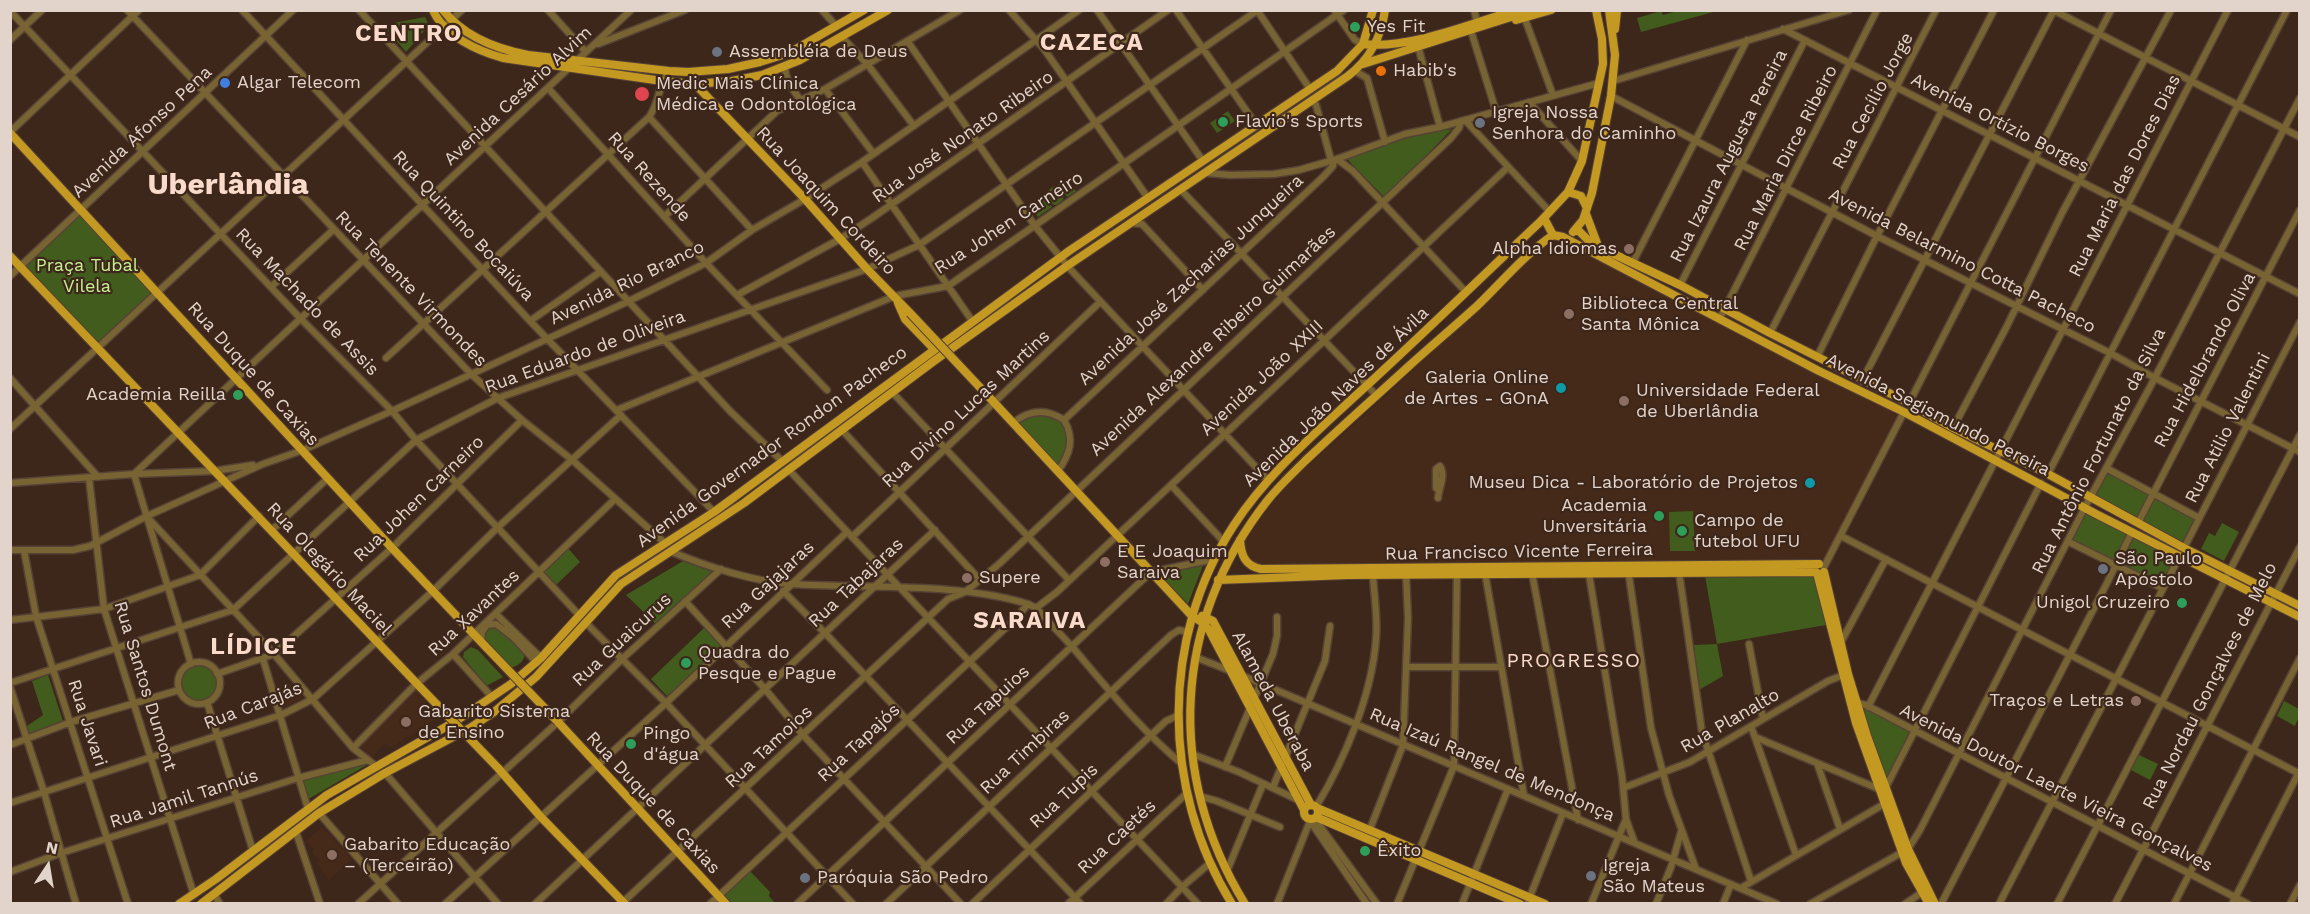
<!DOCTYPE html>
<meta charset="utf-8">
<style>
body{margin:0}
#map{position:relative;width:2310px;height:914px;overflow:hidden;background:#3d261a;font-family:"Work Sans",sans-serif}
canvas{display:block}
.frame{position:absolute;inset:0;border:12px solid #e2d3cb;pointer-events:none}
.north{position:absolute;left:18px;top:836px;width:60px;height:60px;-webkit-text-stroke:4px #3d261a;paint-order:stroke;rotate:12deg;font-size:16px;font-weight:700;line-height:24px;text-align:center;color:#e2d3cb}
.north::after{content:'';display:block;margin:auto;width:21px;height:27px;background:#e2d3cb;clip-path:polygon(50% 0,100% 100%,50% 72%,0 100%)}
</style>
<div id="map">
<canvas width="2310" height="914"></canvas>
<div class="frame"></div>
<div class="north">N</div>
</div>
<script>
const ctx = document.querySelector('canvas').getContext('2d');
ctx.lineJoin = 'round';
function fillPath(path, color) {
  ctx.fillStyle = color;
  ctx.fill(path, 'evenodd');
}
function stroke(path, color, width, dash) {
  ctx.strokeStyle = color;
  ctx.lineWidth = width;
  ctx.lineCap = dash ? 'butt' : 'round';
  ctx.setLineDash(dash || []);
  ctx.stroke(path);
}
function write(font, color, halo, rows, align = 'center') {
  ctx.font = font + ' "Work Sans",sans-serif';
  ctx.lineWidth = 4.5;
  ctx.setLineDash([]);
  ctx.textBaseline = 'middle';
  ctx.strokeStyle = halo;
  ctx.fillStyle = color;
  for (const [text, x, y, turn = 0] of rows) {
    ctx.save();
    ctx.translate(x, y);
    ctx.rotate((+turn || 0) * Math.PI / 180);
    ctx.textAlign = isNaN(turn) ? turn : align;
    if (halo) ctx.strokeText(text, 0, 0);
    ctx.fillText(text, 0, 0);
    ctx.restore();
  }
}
const built = new Path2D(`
 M 1553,242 L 1570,245 L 1816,375 L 1892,411 L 1897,416 L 1898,419 L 1829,556 L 1818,561 L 1318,566 L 1259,566 L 1248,560 L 1244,545 L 1245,541 L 1270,505 L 1296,477 L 1402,381 L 1542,247 Z
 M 291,684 L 303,698 L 281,709 L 276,698 L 288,693 L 285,685 Z
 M 416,690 L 438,717 L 410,737 L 404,738 L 401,742 L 399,741 L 396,746 L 394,744 L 391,748 L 385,743 L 371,759 L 359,744 Z
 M 322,827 L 352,859 L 329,880 L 317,863 L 320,860 L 312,852 L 314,849 L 306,841 Z`);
const green = new Path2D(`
 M 1661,11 L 1663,15 L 1677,11 L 1717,11 L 1641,32 L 1637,18 Z
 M 425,17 L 429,25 L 406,52 L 383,25 Z
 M 1228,111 L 1235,121 L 1217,133 L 1210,123 Z
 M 1452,129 L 1385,198 L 1345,157 L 1406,136 Z
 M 1067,179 L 1076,191 L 1067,197 L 1064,193 L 1063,200 L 1056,205 L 1050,204 L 1052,207 L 1038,217 L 1029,205 L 1044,195 L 1045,197 L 1045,193 L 1054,186 L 1060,187 L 1058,185 Z
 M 81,209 L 159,292 L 97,351 L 21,267 Z
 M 1029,413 L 1045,414 L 1062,420 C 1072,442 1073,447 1058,467 L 1018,423 Z
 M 2108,468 L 2200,516 L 2184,546 L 2093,498 Z
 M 2087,508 L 2179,554 L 2163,587 L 2070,539 Z
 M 1693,511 L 1695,551 L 1670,551 L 1669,512 Z
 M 2222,523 L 2239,532 L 2224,561 L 2201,549 L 2209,533 L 2215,536 Z
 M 568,548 L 580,562 L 555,586 L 543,572 Z
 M 683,561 L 713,572 L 656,624 L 626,595 Z
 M 1204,563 L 1188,604 L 1160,575 Z
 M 1813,575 L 1826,625 L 1717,644 L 1723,676 L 1699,690 L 1694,645 L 1717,644 L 1705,576 Z
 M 496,625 L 504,631 L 525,653 C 524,662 519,665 511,668 L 486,643 L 485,637 L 489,627 Z
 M 704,628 L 721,646 L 667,696 L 651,679 Z
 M 471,647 L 478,650 L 503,677 L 486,686 L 484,683 L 463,657 L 464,652 Z
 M179 683a20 20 0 1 1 40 0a20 20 0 1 1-40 0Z
 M 48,675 L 63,721 L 29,734 L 27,726 L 43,715 L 32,681 Z
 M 1857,700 L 1913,731 L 1887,786 Z
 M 2284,701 L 2299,709 L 2299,717 L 2295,726 L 2277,716 Z
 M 2139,755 L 2158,764 L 2150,780 L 2131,770 Z
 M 372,762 L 305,801 L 298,778 Z
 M 750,871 L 770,892 L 769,896 L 775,903 L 732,903 L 724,895 Z`);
const minor = new Path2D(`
 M 127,10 L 471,374 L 522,420 L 571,459 L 665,543
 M 242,10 L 530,321 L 714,512
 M 359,10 L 730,411 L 782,461
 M 548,10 L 586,52
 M 822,10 L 836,26
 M 1009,10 L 1044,49 L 1148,198
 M 1097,10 L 1203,161
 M 1176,10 L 1257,126
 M 1257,10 L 1310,89
 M 1334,10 L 1355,40 L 1363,44
 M 1474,10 L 1477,22
 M 2053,10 L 2300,137
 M 10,11 L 301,319 L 392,411 L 416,440 L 579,615
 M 1525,19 L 1553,95
 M 1783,29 L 2300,294
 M 1471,31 L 1496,111
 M 843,38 L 868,65 L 914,126
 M 10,40 L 42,10
 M 908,42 L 1035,226 L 1071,270 L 1268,480
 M 598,44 L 685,10
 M 1418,46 L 1440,127
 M 785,67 C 785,80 793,89 800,100
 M 1355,71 L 1367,78 L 1385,142
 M 1613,81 L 1849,10
 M 548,88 L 706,263 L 827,390
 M 825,89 L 873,153
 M 1611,96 L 1877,236 L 2112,354 L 2155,378 L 2300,452
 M 1313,101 L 1316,105 L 1331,160
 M 1529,102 L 1582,161
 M 649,117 L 752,230
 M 1465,120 L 1550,212
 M 10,132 L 139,10
 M 1337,159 L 1353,171 L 1465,291
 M 862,162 L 973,322
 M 1207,173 L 1230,175 L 1274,174 L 1299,170 L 1337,159 L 1405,134 L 1440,127 L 1599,83
 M 1181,190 L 1377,396
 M 665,216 L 777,111 L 825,89 L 960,10
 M 1132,223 L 1142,224 L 1203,290
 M 1633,262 L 1747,40
 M 10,276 L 293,10
 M 1680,285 L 1805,40
 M 271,287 L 333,230
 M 737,295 L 840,239 L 872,218 L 1168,10
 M 1720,318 L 1877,10
 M 530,321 L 600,272
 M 1770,333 L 1936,10
 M 1817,357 L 1877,236 L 1994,10
 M 386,358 L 649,117 C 660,102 658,85 669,71
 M 10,378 L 98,477
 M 1862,381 L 2054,10
 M 892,392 L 1069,580
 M 1909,403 L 2111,10
 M 617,410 L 895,296 L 948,286 L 1344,10
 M 1064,420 L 1324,176 L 1333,166 L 1334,160
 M 1013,423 C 1029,410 1046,408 1064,420 C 1075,439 1070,454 1058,471
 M 1953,428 L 2006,328 L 2062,213 L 2171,10
 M 10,429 L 462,10
 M 841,429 L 980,580
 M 2106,468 L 2199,518
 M 788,469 L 1198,904
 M 2048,474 L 2287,10
 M 89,478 L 104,609 L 194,895
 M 10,483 L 134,474 L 214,471 L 253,465
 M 1171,485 L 1224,542
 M 1438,498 C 1439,487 1446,476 1440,466 L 1436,469 L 1436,488 L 1439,490
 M 149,519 L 274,654 L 353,748 L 377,767
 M 2138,523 L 2300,210
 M 272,530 L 328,478
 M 1841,536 L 2300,774
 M 852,537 L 1100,302
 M 2069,542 L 2162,588
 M 2184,548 L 2300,322
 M 10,550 L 73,550 L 90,546 L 147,516 L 263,464 L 303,450 L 392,411 L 629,301 L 706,263 L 752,230 L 805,199 L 862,162 L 1079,10
 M 24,550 L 36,616 L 128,904
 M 672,552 C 705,566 755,582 791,584 C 866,589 957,582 1028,604 L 1036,608 C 1048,622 1062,635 1074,649 C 1108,689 1141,730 1182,764
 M 1824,567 L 1904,412
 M 1628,569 L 1651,728 L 1669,795 L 1696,869
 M 1679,572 L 1702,732 L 1751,881
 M 1485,573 L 1524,796
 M 1532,573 L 1578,820
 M 1589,574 L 1622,776 L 1626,819 L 1634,841
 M 783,591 L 825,633 L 1081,904
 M 685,601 L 765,689 L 803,735 L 961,904
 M 1036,608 L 1057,592 L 1171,485 L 1507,168
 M 496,614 L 541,658
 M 10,620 L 104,609 L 200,575 L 259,516
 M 586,623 L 666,703 L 853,904
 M 481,642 L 482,632 L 487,625 L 496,624 L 514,638 L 537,663
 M 1841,642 L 1886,559
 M 1749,644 L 1763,719
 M 453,654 L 492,697
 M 1195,657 L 1241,675 L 1777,904
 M 263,659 L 308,809
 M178 683a21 21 0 1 1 42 0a21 21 0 1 1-42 0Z
 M 191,664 L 134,474 L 631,10
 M 1406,667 L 1501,667
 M 217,674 L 274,654 L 392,548 L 522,420
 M 10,683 L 233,610 L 416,440 L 498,398 L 867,269 L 919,245 L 1258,10
 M 10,687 L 44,792 L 76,904
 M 207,702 L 253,851
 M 1854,702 L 1866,705 L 2248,904
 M 1868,707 L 2228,10
 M 1751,726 L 1796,855
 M 1755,737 L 1879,789 L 1886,787 L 2041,483
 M 10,745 L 71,722 L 179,690
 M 353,748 L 416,684 L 453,654 L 615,499
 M 1192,754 L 1239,772 L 1298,800
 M 1817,763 L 1840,829
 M 1225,767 L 1273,654 L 1277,636 L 1277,617
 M 385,773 L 498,904
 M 1273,787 L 1325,661 L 1330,626
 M 1623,788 L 1690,762 L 1828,681 L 1846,674
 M 1199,796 L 1217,801 L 1280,827
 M 10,803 L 281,715 L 313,699 L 433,591 L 497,528 L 621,415
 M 1316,807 C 1345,759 1372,695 1376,639 C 1378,618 1374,596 1373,575
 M 319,813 L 398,904
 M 1308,818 L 1367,904
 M 1314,818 L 1377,904
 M 1370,829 L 1403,745 L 1408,618 L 1406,574
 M 296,832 L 320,904
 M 1227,871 L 1263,784
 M 10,872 L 61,853 L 298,778 L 368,760
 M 1741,888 L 1884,804
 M 214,894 L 220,904
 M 358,904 L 558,722 L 622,659 L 721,569
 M 445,904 L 666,703 L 847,532
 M 535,904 L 935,530
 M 621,904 L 948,599 L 965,592 L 999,564 L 1451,138 L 1459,128 L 1461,121
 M 710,904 L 1013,621 L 1028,604
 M 797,904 L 1151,572 L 1215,559
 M 886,904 L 1171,635 L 1179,630 L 1188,632
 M 972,904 L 1166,721 L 1179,715
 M 1068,904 L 1187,793
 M 1166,904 L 1182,887 L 1210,863
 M 1277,904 L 1310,821
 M 1397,904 L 1454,766 L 1457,570
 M 1462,904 L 1508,789
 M 1527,904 L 1563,813
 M 1591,904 L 1626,819
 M 1656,904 L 1671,867 L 1681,832
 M 1723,904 L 1731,884
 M 1810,904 L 1908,849 L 1920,830 L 2085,507 L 2149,389 L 2300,98
 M 1905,904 L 1921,893
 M 1941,904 L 2107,583 L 2132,532
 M 1999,904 L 2180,556
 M 2057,904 L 2300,435
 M 2115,904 L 2300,547
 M 2174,904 L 2300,658
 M 2232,904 L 2299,772
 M 2290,904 L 2300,885`);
const major = new Path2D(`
 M 433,10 C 444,36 478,51 503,58 L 662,81 L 695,84 L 732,81 L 762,75 L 800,60 L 888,10
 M 443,10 C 463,36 497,49 528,55 L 669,71 L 688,72 L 728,69 L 760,62 L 789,53 L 864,10
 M 1516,20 L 1551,10
 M 1615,29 L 1617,10
 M 1363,44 C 1407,50 1473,23 1516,10
 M 1363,64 L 1533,10
 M 695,84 L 805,199 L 867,269 L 910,313
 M 10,133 L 392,548 L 486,647
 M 1568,192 L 1581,196 L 1587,208
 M 1586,214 L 1598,246
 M 1544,218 L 1553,235 L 1563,237 L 1819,371 L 1904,412 L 2098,515 L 2300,617
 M 1575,231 L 1579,231 L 1592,244 L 1680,285 L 1770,333 L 1909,403 L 1953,428 L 2048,474 L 2184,548 L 2300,606
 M 1573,232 L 1583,220 L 1592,193 L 1611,96 L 1615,55 L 1609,10
 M 10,256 L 421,688
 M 898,303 L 905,319 L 934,349
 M 989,397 L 1192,616 L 1203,623 L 1209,630 L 1304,810
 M 1240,540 C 1241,555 1245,566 1261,569 L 1819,564
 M 1824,572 L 1848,674 L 1867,736 L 1908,849 L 1935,904
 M 1817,573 L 1856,723 L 1906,863 L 1929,904
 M 1218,580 L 1347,575 L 1816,572
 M 1202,616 L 1213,621 L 1311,805
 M 558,722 L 726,904
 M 498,768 L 540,816 L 625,904
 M1304 812a7 7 0 1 1 14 0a7 7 0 1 1-14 0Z
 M 1317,808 L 1545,904
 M 1316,817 L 1520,904
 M 179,904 L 216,879 L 327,795 L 456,721 L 511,684 L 541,658 L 616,575 L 714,512 L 1069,251 L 1337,71 L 1363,44 L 1373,10
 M 201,904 L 319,813 L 385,773 L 470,728 L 494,712 L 536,677 L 621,584 L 744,503 L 934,361 L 1067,266 L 1348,76 C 1370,59 1381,38 1385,10
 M 1232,904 C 1161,789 1160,638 1234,525 C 1266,476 1310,438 1352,399 C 1416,341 1477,281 1540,222 L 1568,192 L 1582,161 L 1603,64 L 1602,39 L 1596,10
 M 1245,904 C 1165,774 1173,621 1267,501 C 1279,486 1292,474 1305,461 C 1339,429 1374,398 1409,366 C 1431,346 1455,326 1477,306 C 1502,282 1524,255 1553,235`);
const majorBridge = new Path2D(`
 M 910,313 L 989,397
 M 486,647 L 558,722
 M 421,688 L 498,768`);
const markers = [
 [1355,27,6,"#2e9e5b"],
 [717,52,6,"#6b7280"],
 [1381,71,6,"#e8710a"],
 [225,83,6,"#3f7fe0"],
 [642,94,8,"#e0444e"],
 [1223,122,6,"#2e9e5b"],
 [1480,123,6,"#6b7280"],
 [1629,249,6,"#8d6e63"],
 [1569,314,6,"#8d6e63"],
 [1561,388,6,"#0f9aa8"],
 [238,395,6,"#2e9e5b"],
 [1624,401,6,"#8d6e63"],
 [1810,483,6,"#0f9aa8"],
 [1659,516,6,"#2e9e5b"],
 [1682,531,6,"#2e9e5b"],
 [1105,562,6,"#8d6e63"],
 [2103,569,6,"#6b7280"],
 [967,578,6,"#8d6e63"],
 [2182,603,6,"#2e9e5b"],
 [686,663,6,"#2e9e5b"],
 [2136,701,6,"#8d6e63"],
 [406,722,6,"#8d6e63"],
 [631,744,6,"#2e9e5b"],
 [1365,851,6,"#2e9e5b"],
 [332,855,6,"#8d6e63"],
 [1591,876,6,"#6b7280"],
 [805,878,6,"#6b7280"]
];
const poiNames = [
 ["Yes Fit",1367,27],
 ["Assembléia de Deus",729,52],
 ["Habib's",1393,71],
 ["Algar Telecom",237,83],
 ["Medic Mais Clínica",656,84],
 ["Médica e Odontológica",656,105],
 ["Igreja Nossa",1492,113],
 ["Senhora do Caminho",1492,134],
 ["Flavio's Sports",1235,122],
 ["Alpha Idiomas",1617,249,"right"],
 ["Biblioteca Central",1581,304],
 ["Santa Mônica",1581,325],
 ["Galeria Online",1549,378,"right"],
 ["de Artes - GOnA",1549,399,"right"],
 ["Universidade Federal",1636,391],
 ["de Uberlândia",1636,412],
 ["Academia Reilla",226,395,"right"],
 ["Museu Dica - Laboratório de Projetos",1798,483,"right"],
 ["Academia",1647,506,"right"],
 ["Unversitária",1647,527,"right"],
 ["Campo de",1694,521],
 ["futebol UFU",1694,542],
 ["E E Joaquim",1117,552],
 ["Saraiva",1117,573],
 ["São Paulo",2115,559],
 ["Apóstolo",2115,580],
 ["Supere",979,578],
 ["Unigol Cruzeiro",2170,603,"right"],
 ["Quadra do",698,653],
 ["Pesque e Pague",698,674],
 ["Traços e Letras",2124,701,"right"],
 ["Gabarito Sistema",418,712],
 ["de Ensino",418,733],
 ["Pingo",643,734],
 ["d'água",643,755],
 ["Gabarito Educação",344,845],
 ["– (Terceirão)",344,866],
 ["Êxito",1377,851],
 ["Igreja",1603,866],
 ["São Mateus",1603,887],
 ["Paróquia São Pedro",817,878]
];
const streetNames = [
 ["Avenida Cesário Alvim",518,96,-43],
 ["Rua Cecílio Jorge",1873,101,-62],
 ["Avenida Ortízio Borges",2000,123,27],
 ["Avenida Afonso Pena",142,132,-43],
 ["Rua José Nonato Ribeiro",963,137,-35],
 ["Rua Izaura Augusta Pereira",1729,156,-63],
 ["Rua Maria Dirce Ribeiro",1786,158,-63],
 ["Rua Maria das Dores Dias",2125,176,-63],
 ["Rua Rezende",649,177,48],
 ["Rua Joaquim Cordeiro",826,201,47],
 ["Rua Johen Carneiro",1009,223,-33],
 ["Rua Quintino Bocaiúva",463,226,47],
 ["Avenida Belarmino Cotta Pacheco",1962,261,27],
 ["Avenida José Zacharias Junqueira",1191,280,-43],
 ["Avenida Rio Branco",627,283,-26],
 ["Rua Tenente Virmondes",411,289,46],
 ["Rua Machado de Assis",307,302,46],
 ["Avenida Alexandre Ribeiro Guimarães",1213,341,-43],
 ["Rua Eduardo de Oliveira",585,352,-20],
 ["Rua Hidelbrando Oliva",2205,360,-62],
 ["Rua Duque de Caxias",253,374,48],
 ["Avenida João XXIII",1262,378,-43],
 ["Avenida João Naves de Ávila",1336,397,-44],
 ["Rua Divino Lucas Martins",966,409,-43],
 ["Avenida Segismundo Pereira",1938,415,27],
 ["Rua Atilio Valentini",2228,428,-63],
 ["Avenida Governador Rondon Pacheco",772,447,-36],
 ["Rua Antônio Fortunato da Silva",2099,451,-63],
 ["Rua Johen Carneiro",419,499,-44],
 ["Rua Francisco Vicente Ferreira",1519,552,-1],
 ["Rua Olegário Maciel",329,569,47],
 ["Rua Tabajaras",856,583,-43],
 ["Rua Gajajaras",768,585,-43],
 ["Rua Xavantes",474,613,-43],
 ["Rua Guaicurus",622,640,-43],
 ["Rua Santos Dumont",145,686,73],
 ["Rua Nordau Gonçalves de Melo",2210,686,-63],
 ["Alameda Uberaba",1273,701,62],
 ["Rua Tapuios",988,705,-43],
 ["Rua Carajás",253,706,-21],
 ["Rua Planalto",1730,721,-30],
 ["Rua Javari",87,723,72],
 ["Rua Tapajós",859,743,-43],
 ["Rua Tamoios",769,747,-43],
 ["Rua Timbiras",1025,752,-43],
 ["Rua Izaú Rangel de Mendonça",1492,765,23],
 ["Avenida Doutor Laerte Vieira Gonçalves",2056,788,27],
 ["Rua Tupis",1064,796,-43],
 ["Rua Jamil Tannús",184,799,-18],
 ["Rua Duque de Caxias",653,803,47],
 ["Rua Caetés",1117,837,-43]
];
const parkNames = [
 ["Praça Tubal",87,266],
 ["Vilela",87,287]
];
const neighbourhoodNames = [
 ["PROGRESSO",1574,661]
];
const districtNames = [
 ["CENTRO",409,34],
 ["CAZECA",1092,43],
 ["SARAIVA",1030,621],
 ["LÍDICE",254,647]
];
const townNames = [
 ["Uberlândia",228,185]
];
fillPath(built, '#462a19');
fillPath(green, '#415c1c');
stroke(minor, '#574236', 9);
stroke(major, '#574236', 10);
stroke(minor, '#786433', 6);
stroke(major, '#c49922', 8);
stroke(majorBridge, '#574236', 10, []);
stroke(majorBridge, '#c49922', 8);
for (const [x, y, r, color] of markers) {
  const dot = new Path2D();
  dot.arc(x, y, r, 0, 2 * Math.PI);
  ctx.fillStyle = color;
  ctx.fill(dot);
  stroke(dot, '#3d261a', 2);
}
write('18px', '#e2d3cb', '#3d261a', poiNames, 'left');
write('18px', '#e2d3cb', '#3d261a', streetNames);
write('18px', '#c5f092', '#3d261a', parkNames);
ctx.letterSpacing = '1.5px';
write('20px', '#fadbcb', '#3d261a', neighbourhoodNames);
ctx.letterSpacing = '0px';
ctx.letterSpacing = '1.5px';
write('bold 24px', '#fadbcb', '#3d261a', districtNames);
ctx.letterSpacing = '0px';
write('bold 30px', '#fadbcb', '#3d261a', townNames);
</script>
